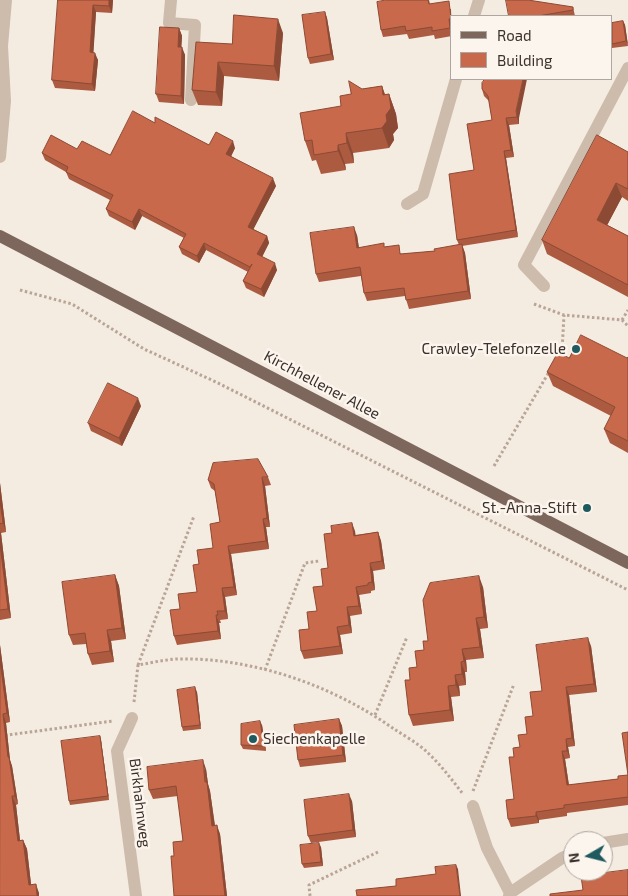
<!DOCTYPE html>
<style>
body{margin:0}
#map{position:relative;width:628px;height:896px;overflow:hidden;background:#f4ebe1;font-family:"Exo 2",sans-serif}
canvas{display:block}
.legend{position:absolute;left:450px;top:15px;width:162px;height:65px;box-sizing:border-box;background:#fbf5ee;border:1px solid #aea6a0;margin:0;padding:6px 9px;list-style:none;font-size:15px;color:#3b302b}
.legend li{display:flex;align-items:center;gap:10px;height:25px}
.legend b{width:25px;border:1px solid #aea6a0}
.north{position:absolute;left:563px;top:831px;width:50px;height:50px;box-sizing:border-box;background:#fbf5ee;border:1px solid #aea6a0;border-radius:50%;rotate:262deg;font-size:14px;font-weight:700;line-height:20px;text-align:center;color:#3b302b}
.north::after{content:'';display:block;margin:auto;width:18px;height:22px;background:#1f5a5e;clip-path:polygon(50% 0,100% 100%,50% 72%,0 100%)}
</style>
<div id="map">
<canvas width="628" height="896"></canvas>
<ul class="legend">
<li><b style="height:6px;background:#7d675c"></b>Road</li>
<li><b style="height:14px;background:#c8694b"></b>Building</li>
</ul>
<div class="north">N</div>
</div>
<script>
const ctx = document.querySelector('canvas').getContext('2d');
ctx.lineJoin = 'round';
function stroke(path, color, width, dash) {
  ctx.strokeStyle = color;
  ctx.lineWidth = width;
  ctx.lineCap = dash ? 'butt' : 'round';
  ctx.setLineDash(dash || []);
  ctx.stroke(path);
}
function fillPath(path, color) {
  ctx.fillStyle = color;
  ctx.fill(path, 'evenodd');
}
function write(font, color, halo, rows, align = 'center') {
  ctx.font = font + ' "Exo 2",sans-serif';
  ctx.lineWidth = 5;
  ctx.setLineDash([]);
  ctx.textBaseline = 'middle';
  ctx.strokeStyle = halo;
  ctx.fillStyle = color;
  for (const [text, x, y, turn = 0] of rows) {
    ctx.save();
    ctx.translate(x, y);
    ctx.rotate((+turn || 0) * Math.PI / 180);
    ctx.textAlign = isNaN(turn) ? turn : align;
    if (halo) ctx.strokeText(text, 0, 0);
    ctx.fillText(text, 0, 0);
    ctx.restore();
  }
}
const path = new Path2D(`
 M 20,290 L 72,304 L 144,349 L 216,382 L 628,590
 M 534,304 L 564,315 L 622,320 L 628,326
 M 622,320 L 628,310
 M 559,356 L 562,351 L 564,315
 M 494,466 L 549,372
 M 138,665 L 194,516
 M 265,670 L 305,563 L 319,561
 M 134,702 L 138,665 C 150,663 163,660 176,659 C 252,657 332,685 394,729 C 405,736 419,744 428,753 C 441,765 452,780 463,794
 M 375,715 L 407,637
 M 0,736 L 113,721
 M 473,791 L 514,684
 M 310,896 L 309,885 L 378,852`);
const minor = new Path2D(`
 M 171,0 L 169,23 L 195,25 L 191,100
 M 474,16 L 479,0
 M 0,157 L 5,101 L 2,46 L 6,0
 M 407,204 L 423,194 L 456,79
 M 544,286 L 524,265 L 628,68
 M 132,718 L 117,751 L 136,896
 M 473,806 L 487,848 L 510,893
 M 603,843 L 628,839
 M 509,896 L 510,893 L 562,858 L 573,853`);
const major = new Path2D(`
 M 0,236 L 628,563`);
const wall = new Path2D(`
 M 58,0 L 113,0 L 112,13 L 96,12 L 93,53 L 98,60 L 95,91 L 55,88 L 52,80 Z
 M 386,0 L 429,0 L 430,4 L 451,9 L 452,36 L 435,39 L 434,35 L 409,39 L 407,34 L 383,37 L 381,30 Z
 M 573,7 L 575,16 L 509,16 Z
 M 325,12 L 327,18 L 334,60 L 310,64 L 308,58 Z
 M 623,21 L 625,25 L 628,46 L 612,48 L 612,23 Z
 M 179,28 L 182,36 L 181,47 L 185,55 L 184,104 L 159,102 L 156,94 Z
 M 283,33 L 279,81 L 224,76 L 222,106 L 198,105 L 192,90 L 232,44 Z
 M 382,86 L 385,95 L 389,94 L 396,114 L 398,128 L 393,134 L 394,140 L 389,148 L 353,153 L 354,163 L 345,164 L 346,170 L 321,174 L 316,160 L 312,161 L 305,141 L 341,106 L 351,94 L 362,89 Z
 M 482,89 L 519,118 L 519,124 L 509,125 L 514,157 L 506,158 L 518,237 L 462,246 L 465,253 L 471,299 L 409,309 L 405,296 L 367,301 L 364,293 L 361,276 L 319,282 L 316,274 L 357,235 L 359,248 L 385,247 L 402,254 L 435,251 L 459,245 L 457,240 L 474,170 L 492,120 L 489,101 L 484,96 Z
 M 155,123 L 209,145 L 235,148 L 231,156 L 276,186 L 253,229 L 267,236 L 269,243 L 262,257 L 277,270 L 264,297 L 246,288 L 243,281 L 248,272 L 206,250 L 199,263 L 182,254 L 179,247 L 184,238 L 142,216 L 135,230 L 109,216 L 106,209 L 110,200 L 69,179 L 66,172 L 45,160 L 42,153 L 77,149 L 110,155 Z
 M 628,152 L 628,201 L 622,197 L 607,225 L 628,236 L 628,297 L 547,254 L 542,240 Z
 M 628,357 L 628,453 L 610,443 L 604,429 L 611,416 L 553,386 L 547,372 L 569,358 L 627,358 Z
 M 141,406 L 122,446 L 91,431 L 88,423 Z
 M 268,477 L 271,485 L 265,486 L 270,527 L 266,527 L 269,549 L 231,554 L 237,595 L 225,597 L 228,619 L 220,620 L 221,623 L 219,623 L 221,639 L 177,645 L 174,636 L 180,609 L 197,592 L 199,564 L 213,548 L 220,522 L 215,491 L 211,488 L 208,480 Z
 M 0,483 L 6,532 L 1,533 L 11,618 L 0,620 Z
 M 352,523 L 355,535 L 378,532 L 381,541 L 385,569 L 373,571 L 375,590 L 371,591 L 371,593 L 359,595 L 362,614 L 350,616 L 352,633 L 340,635 L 343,654 L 304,659 L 301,651 L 309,629 L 317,611 L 328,568 L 332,533 Z
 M 115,575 L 119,586 L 126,639 L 111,641 L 114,662 L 92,665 L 88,654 L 86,644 L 73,645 L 69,635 Z
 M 483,587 L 488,628 L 480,629 L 484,658 L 466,660 L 467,672 L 465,672 L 466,685 L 459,686 L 460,696 L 451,697 L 454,721 L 413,726 L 409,715 L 410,680 L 417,667 L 428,641 Z
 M 0,645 L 10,722 L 6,723 L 10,760 L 12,766 L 18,804 L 16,805 L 20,840 L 23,840 L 27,849 L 31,884 L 39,893 L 0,896 Z
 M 591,646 L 597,692 L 569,695 L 575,746 L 568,747 L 570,758 L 565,759 L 569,785 L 618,779 L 628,775 L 628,732 L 628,805 L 567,813 L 567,816 L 539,820 L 539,823 L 511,827 L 508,819 L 514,799 L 514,757 L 527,734 L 542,691 Z
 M 197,692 L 201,729 L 183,731 L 182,727 Z
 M 339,719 L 342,726 L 346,762 L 300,767 L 298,760 Z
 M 262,725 L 266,751 L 243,749 L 241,745 Z
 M 100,736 L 101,740 L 109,800 L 70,805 L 69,801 Z
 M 206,769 L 208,784 L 210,791 L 215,825 L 220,834 L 227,896 L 174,896 L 174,856 L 183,841 L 178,796 L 153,799 L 149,790 Z
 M 352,801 L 356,837 L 311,843 L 308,836 Z
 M 321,847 L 323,866 L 304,868 L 302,864 Z`);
const shadedWall = new Path2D(`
 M 109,0 L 113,0 L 112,13 L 109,6 Z
 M 93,5 L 96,12 L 93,60 L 90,52 Z
 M 325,12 L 327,18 L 334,60 L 331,54 Z
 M 278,19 L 283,33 L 279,81 L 274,66 Z
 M 449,19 L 452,26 L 452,33 L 450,28 Z
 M 623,21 L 625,25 L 628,45 L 626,41 Z
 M 179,28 L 182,36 L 181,55 L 178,47 Z
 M 182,47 L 185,55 L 184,104 L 181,96 Z
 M 95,53 L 98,60 L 95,91 L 92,84 Z
 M 218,62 L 224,76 L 222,106 L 216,92 Z
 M 523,79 L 527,79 L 519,118 L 519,124 L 517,117 L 516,111 Z
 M 382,86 L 389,106 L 389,94 L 396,114 L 398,128 L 393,134 L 394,140 L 389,148 L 382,128 L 383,95 Z
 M 506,118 L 509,125 L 514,157 L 511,150 Z
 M 346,133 L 353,153 L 354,163 L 347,143 Z
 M 233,141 L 235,148 L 229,161 L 226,154 Z
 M 338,145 L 345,164 L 346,170 L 338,151 Z
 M 504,151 L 506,158 L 518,237 L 516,230 Z
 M 273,178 L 276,186 L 251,234 L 248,227 Z
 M 616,183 L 622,197 L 602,235 L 597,220 Z
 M 139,209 L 142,216 L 135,230 L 132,222 Z
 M 354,227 L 357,235 L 360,256 L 357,248 Z
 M 267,236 L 269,243 L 260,261 L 257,254 Z
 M 204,243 L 206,250 L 199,263 L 197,256 Z
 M 462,244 L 465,253 L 471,299 L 468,291 Z
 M 275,263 L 277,270 L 264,297 L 261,289 Z
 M 138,398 L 141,406 L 122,446 L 119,438 Z
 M 262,477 L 265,486 L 270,527 L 267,518 Z
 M 0,483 L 6,532 L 3,523 L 0,501 Z
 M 263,519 L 266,527 L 269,549 L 266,541 Z
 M 352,523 L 355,531 L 357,544 L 354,536 Z
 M 0,531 L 1,533 L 11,618 L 8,609 L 0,544 Z
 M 378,532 L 381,541 L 385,569 L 382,561 Z
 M 228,546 L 231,554 L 237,595 L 234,587 Z
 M 370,563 L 373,571 L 375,590 L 372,582 Z
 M 115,575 L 119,586 L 126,639 L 122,628 Z
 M 479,576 L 483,587 L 488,628 L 484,617 Z
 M 356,587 L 359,595 L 362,614 L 359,606 Z
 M 222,588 L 225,597 L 228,619 L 225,611 Z
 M 347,607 L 350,616 L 352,633 L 349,625 Z
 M 216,615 L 219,623 L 221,639 L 218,631 Z
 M 476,618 L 480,629 L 484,658 L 480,647 Z
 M 337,627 L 340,635 L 343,654 L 340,646 Z
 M 107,630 L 111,641 L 114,662 L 110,651 Z
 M 588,638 L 591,646 L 597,692 L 594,684 Z
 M 0,645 L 10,722 L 7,713 L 0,661 Z
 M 462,649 L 466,660 L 467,672 L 464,661 Z
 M 461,662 L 465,672 L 466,685 L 462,674 Z
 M 455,675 L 459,686 L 460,696 L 456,685 Z
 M 448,686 L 451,697 L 454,721 L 450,710 Z
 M 195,687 L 197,692 L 201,729 L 200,725 Z
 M 566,687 L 569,695 L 575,746 L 572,738 Z
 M 3,714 L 6,723 L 10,760 L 12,766 L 18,804 L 15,796 L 8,757 Z
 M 339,719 L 342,726 L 346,762 L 343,755 Z
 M 260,721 L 262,725 L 266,751 L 264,746 Z
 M 100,736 L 101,740 L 109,800 L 108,796 Z
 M 566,739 L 568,747 L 570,758 L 567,751 Z
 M 562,751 L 565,759 L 570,793 L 567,785 Z
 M 203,760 L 206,769 L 208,784 L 210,791 L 216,835 L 212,826 Z
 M 349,794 L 352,801 L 356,837 L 353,830 Z
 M 12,796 L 16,805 L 21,849 L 18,841 Z
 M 536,812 L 539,820 L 539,823 L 536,816 Z
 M 217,825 L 220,834 L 227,896 L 225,896 Z
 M 23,840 L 27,849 L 32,893 L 29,885 Z
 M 319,843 L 321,847 L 323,866 L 321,862 Z
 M 456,865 L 458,869 L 461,896 L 460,896 Z
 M 36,884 L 39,893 L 39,896 L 37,896 Z`);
const building = new Path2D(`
 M 58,0 L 109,0 L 109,6 L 93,5 L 90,52 L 95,53 L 92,84 L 52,80 Z
 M 386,0 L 428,0 L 429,4 L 449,1 L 451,18 L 449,19 L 450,28 L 432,31 L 432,27 L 406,31 L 405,26 L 381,30 L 377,2 Z
 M 506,0 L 528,0 L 573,7 L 573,10 L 538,16 L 509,16 Z
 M 325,12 L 331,54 L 308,58 L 302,15 Z
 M 234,15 L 278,19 L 274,66 L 218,62 L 216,92 L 192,90 L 196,42 L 232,44 Z
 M 623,21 L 626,41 L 612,44 L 612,23 Z
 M 160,27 L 179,28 L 178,47 L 182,47 L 181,96 L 156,94 Z
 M 485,79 L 523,79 L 516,111 L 517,117 L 506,118 L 511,150 L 504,151 L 516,230 L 457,240 L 449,174 L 474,170 L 467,124 L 492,120 L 488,96 L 482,89 L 482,83 Z
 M 349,81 L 362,89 L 382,86 L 383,95 L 389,94 L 391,108 L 386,115 L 387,121 L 382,128 L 346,133 L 347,143 L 338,145 L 338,151 L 314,155 L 312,140 L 305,141 L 300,113 L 341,106 L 340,96 L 351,94 Z
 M 133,111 L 155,123 L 155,117 L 209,145 L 216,132 L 233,141 L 226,154 L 273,178 L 248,227 L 267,236 L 257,254 L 275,263 L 261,289 L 243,281 L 252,264 L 250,267 L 204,243 L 197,256 L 179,247 L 186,234 L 139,209 L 132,222 L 106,209 L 113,195 L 66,172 L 68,167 L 42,153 L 51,135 L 77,149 L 82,141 L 110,155 Z
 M 597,135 L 628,152 L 628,189 L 616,183 L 597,220 L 628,236 L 628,285 L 542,240 Z
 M 354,227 L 357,248 L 384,243 L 384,247 L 399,245 L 400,254 L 435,251 L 434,249 L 462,244 L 468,291 L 406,300 L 404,288 L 364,293 L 360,267 L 316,274 L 310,233 Z
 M 581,335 L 627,358 L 628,357 L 628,441 L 604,429 L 615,407 L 547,372 L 558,352 L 569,358 Z
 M 108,383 L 138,398 L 119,438 L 88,423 Z
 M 258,459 L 268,477 L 262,477 L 267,518 L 263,519 L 266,541 L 228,546 L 234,587 L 222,588 L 225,611 L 217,611 L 218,615 L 216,615 L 218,631 L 174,636 L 170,610 L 180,609 L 178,594 L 197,592 L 193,565 L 199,564 L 197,550 L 213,548 L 210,524 L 220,522 L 214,484 L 208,480 L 213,463 Z
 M 0,501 L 3,523 L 0,524 Z
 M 352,523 L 354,536 L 378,532 L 382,561 L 370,563 L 372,582 L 368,583 L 368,585 L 356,587 L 359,606 L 347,607 L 349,625 L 337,627 L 340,646 L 301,651 L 299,630 L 309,629 L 307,612 L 317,611 L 313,587 L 323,586 L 321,569 L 328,568 L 324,534 L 332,533 L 331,526 Z
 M 0,544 L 8,609 L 0,610 Z
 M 115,575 L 122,628 L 107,630 L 110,651 L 88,654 L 85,633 L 69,635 L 62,582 Z
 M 479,576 L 484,617 L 476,618 L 480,647 L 462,649 L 464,661 L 461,662 L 462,674 L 455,675 L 456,685 L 448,686 L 450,710 L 409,715 L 405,680 L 410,680 L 409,668 L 417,667 L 415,651 L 424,650 L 423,641 L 428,641 L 423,600 L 430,583 Z
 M 588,638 L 594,684 L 566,687 L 572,738 L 566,739 L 567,751 L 562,751 L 567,785 L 618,779 L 618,776 L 628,775 L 622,733 L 628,732 L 628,797 L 564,805 L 564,808 L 536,812 L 536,816 L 508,819 L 506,800 L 514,799 L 509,757 L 514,757 L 513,748 L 520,747 L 518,735 L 527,734 L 525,717 L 533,716 L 530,692 L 542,691 L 536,645 Z
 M 0,661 L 7,713 L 3,714 L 8,757 L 9,757 L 15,796 L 12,796 L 18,841 L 23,840 L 29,885 L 36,884 L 37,896 L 0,896 Z
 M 195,687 L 200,725 L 182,727 L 177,690 Z
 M 339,719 L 343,755 L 298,760 L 294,725 Z
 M 260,721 L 264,746 L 241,745 L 241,724 Z
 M 100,736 L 108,796 L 69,801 L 61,741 Z
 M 203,760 L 205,782 L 207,782 L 212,826 L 217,825 L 225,896 L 174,896 L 171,856 L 174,856 L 173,842 L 183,841 L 176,786 L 149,790 L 147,767 Z
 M 349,794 L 353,830 L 308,836 L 304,800 Z
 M 319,843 L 321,862 L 302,864 L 300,845 Z
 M 456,865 L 460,896 L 357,896 L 356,890 L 396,886 L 396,879 L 436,874 L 435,867 Z
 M 628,870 L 628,896 L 550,896 L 550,894 L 583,890 L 581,876 Z`);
const markers = [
 [576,349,5,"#1f5a5e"],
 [587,508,5,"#1f5a5e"],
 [253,739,5,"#1f5a5e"]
];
const poiNames = [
 ["Crawley-Telefonzelle",566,349],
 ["St.-Anna-Stift",577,508],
 ["Siechenkapelle",263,739,"left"]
];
const streetNames = [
 ["Kirchhellener Allee",322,385,28],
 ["Birkhahnweg",140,803,83]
];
stroke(path, '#b9a596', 3, [2.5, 2.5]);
stroke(minor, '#cdbbac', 12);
stroke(major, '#7d675c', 12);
fillPath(wall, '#ac5a40');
fillPath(shadedWall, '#8c4a34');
fillPath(building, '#c8694b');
stroke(building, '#8c4a34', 1);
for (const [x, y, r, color] of markers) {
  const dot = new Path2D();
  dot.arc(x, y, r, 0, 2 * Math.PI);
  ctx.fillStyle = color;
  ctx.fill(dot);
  stroke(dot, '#fbf5ee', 2);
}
write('15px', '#3b302b', '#fbf5ee', poiNames, 'right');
write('15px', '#3b302b', '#fbf5ee', streetNames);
</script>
